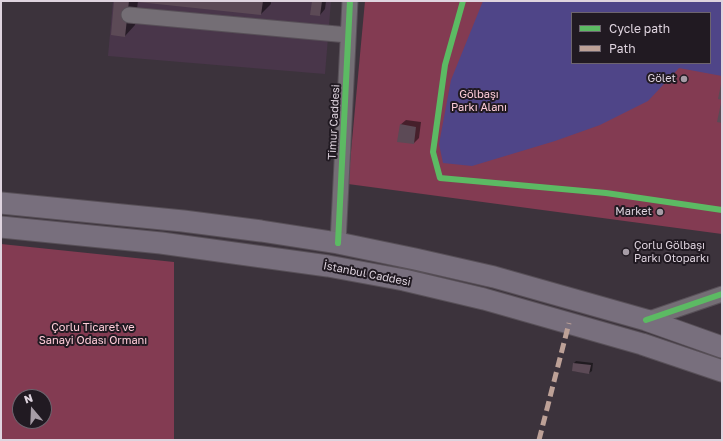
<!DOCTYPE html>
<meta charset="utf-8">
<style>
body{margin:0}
#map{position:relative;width:723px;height:441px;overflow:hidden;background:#3c333c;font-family:"Golos Text",sans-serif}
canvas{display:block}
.frame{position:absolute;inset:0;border:2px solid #dfd4df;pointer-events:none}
.legend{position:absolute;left:571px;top:12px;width:140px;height:52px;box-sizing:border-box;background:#211a22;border:1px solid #6d646e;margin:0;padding:5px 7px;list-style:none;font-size:12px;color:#dfd4df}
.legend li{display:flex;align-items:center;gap:8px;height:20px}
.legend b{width:20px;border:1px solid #6d646e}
.north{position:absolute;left:12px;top:389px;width:40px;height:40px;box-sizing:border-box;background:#211a22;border:1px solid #6d646e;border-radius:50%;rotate:341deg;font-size:11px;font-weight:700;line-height:16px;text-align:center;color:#dfd4df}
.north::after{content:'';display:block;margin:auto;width:14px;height:18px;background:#a69ca6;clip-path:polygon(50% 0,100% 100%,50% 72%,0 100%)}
</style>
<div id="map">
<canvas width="723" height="441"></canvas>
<div class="frame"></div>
<ul class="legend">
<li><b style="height:5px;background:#5cba63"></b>Cycle path</li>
<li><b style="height:5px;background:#bda197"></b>Path</li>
</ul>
<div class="north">N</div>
</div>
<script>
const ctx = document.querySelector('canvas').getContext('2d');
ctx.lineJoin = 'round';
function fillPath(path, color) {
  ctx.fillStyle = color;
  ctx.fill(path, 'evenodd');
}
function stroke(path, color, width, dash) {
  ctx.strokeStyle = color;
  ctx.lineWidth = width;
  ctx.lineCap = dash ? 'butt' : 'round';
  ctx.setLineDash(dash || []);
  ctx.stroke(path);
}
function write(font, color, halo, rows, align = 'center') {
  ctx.font = font + ' "Golos Text",sans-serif';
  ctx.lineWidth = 4;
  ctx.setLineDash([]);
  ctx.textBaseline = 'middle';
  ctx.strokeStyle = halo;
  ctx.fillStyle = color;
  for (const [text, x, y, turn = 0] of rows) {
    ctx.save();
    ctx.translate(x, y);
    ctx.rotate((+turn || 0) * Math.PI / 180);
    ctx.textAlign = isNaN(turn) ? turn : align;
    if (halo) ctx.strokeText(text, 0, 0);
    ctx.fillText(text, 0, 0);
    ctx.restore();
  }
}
const built = new Path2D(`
 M 113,1 L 331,1 L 325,74 L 108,56 Z`);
const green = new Path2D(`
 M 365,1 L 722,1 L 722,234 L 348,184 ZM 572,13 L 710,13 L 710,63 L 572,63 Z
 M 1,244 L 174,262 L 174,440 L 1,440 ZM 20,397 L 44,397 L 44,421 L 20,421 Z`);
const water = new Path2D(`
 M 483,1 L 722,1 L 722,76 L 679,68 L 648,101 L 600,125 L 555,141 L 472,166 L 443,163 L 439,144 L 451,80 ZM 572,13 L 710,13 L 710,63 L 572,63 Z`);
const shadow = new Path2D(`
 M 115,1 L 138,1 L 135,25 L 125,36 Z
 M 138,1 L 271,1 L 271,4 L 261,14 Z
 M 313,1 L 326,1 L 325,9 L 320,15 Z
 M 406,120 L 421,122 L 419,138 L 414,143 L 400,125 Z
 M 576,361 L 593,363 L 592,371 L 589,373 L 573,371 L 574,363 Z`);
const building = new Path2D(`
 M 114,1 L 129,1 L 125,37 L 111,35 Z
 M 138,1 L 263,1 L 261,15 L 138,2 Z
 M 312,1 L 322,1 L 320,16 L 310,15 Z
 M 721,84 L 722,84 L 722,100 L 718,99 Z
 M 721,103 L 722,103 L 722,123 L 717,122 Z
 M 400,124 L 416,127 L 414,144 L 397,142 Z
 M 573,363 L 591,365 L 589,374 L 572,371 Z`);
const minor = new Path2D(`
 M 129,15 L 348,35
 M 338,243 L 350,1
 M 646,320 L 722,294`);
const highway = new Path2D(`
 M 1,203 L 183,221 L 261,231 L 338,243 L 415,259 L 494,277 L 646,320 L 722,347
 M 1,227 L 161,243 L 328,266 L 404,280 L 484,299 L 642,344 L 722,371`);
const quiet = new Path2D(`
 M 539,440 L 569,323`);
const cycleway = new Path2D(`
 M 463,1 L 445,65 L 433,152 L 440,178 L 606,193 L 722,210
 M 338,243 L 350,1
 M 646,320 L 722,294`);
const markers = [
 [684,79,4,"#a69ca6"],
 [660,212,4,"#a69ca6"],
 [626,252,4,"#a69ca6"]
];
const poiNames = [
 ["Gölet",676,79],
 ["Market",652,212],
 ["Çorlu Gölbaşı",634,246,"left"],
 ["Parkı Otoparkı",634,259,"left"]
];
const parkNames = [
 ["Gölbaşı",479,95],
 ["Parkı Alanı",479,108],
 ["Çorlu Ticaret ve",93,328],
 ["Sanayi Odası Ormanı",93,341]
];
const streetNames = [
 ["Timur Caddesi",334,122,-87],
 ["İstanbul Caddesi",367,274,11]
];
fillPath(built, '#49364a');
fillPath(green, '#833b52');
fillPath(water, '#4f4588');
fillPath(shadow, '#0007');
fillPath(building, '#5c4a56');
stroke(minor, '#585058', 17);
stroke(highway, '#585058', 23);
stroke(minor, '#746e75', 15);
stroke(highway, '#786f7d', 21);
stroke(quiet, '#bda197', 5, [10, 5]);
stroke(cycleway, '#5cba63', 6);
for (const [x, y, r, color] of markers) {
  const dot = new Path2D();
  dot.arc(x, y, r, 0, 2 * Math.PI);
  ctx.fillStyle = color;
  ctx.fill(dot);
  stroke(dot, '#211a22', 1.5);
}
write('11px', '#dfd4df', '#211a22', poiNames, 'right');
write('11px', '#feccd8', '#211a22', parkNames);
write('11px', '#dfd4df', '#211a22', streetNames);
</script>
